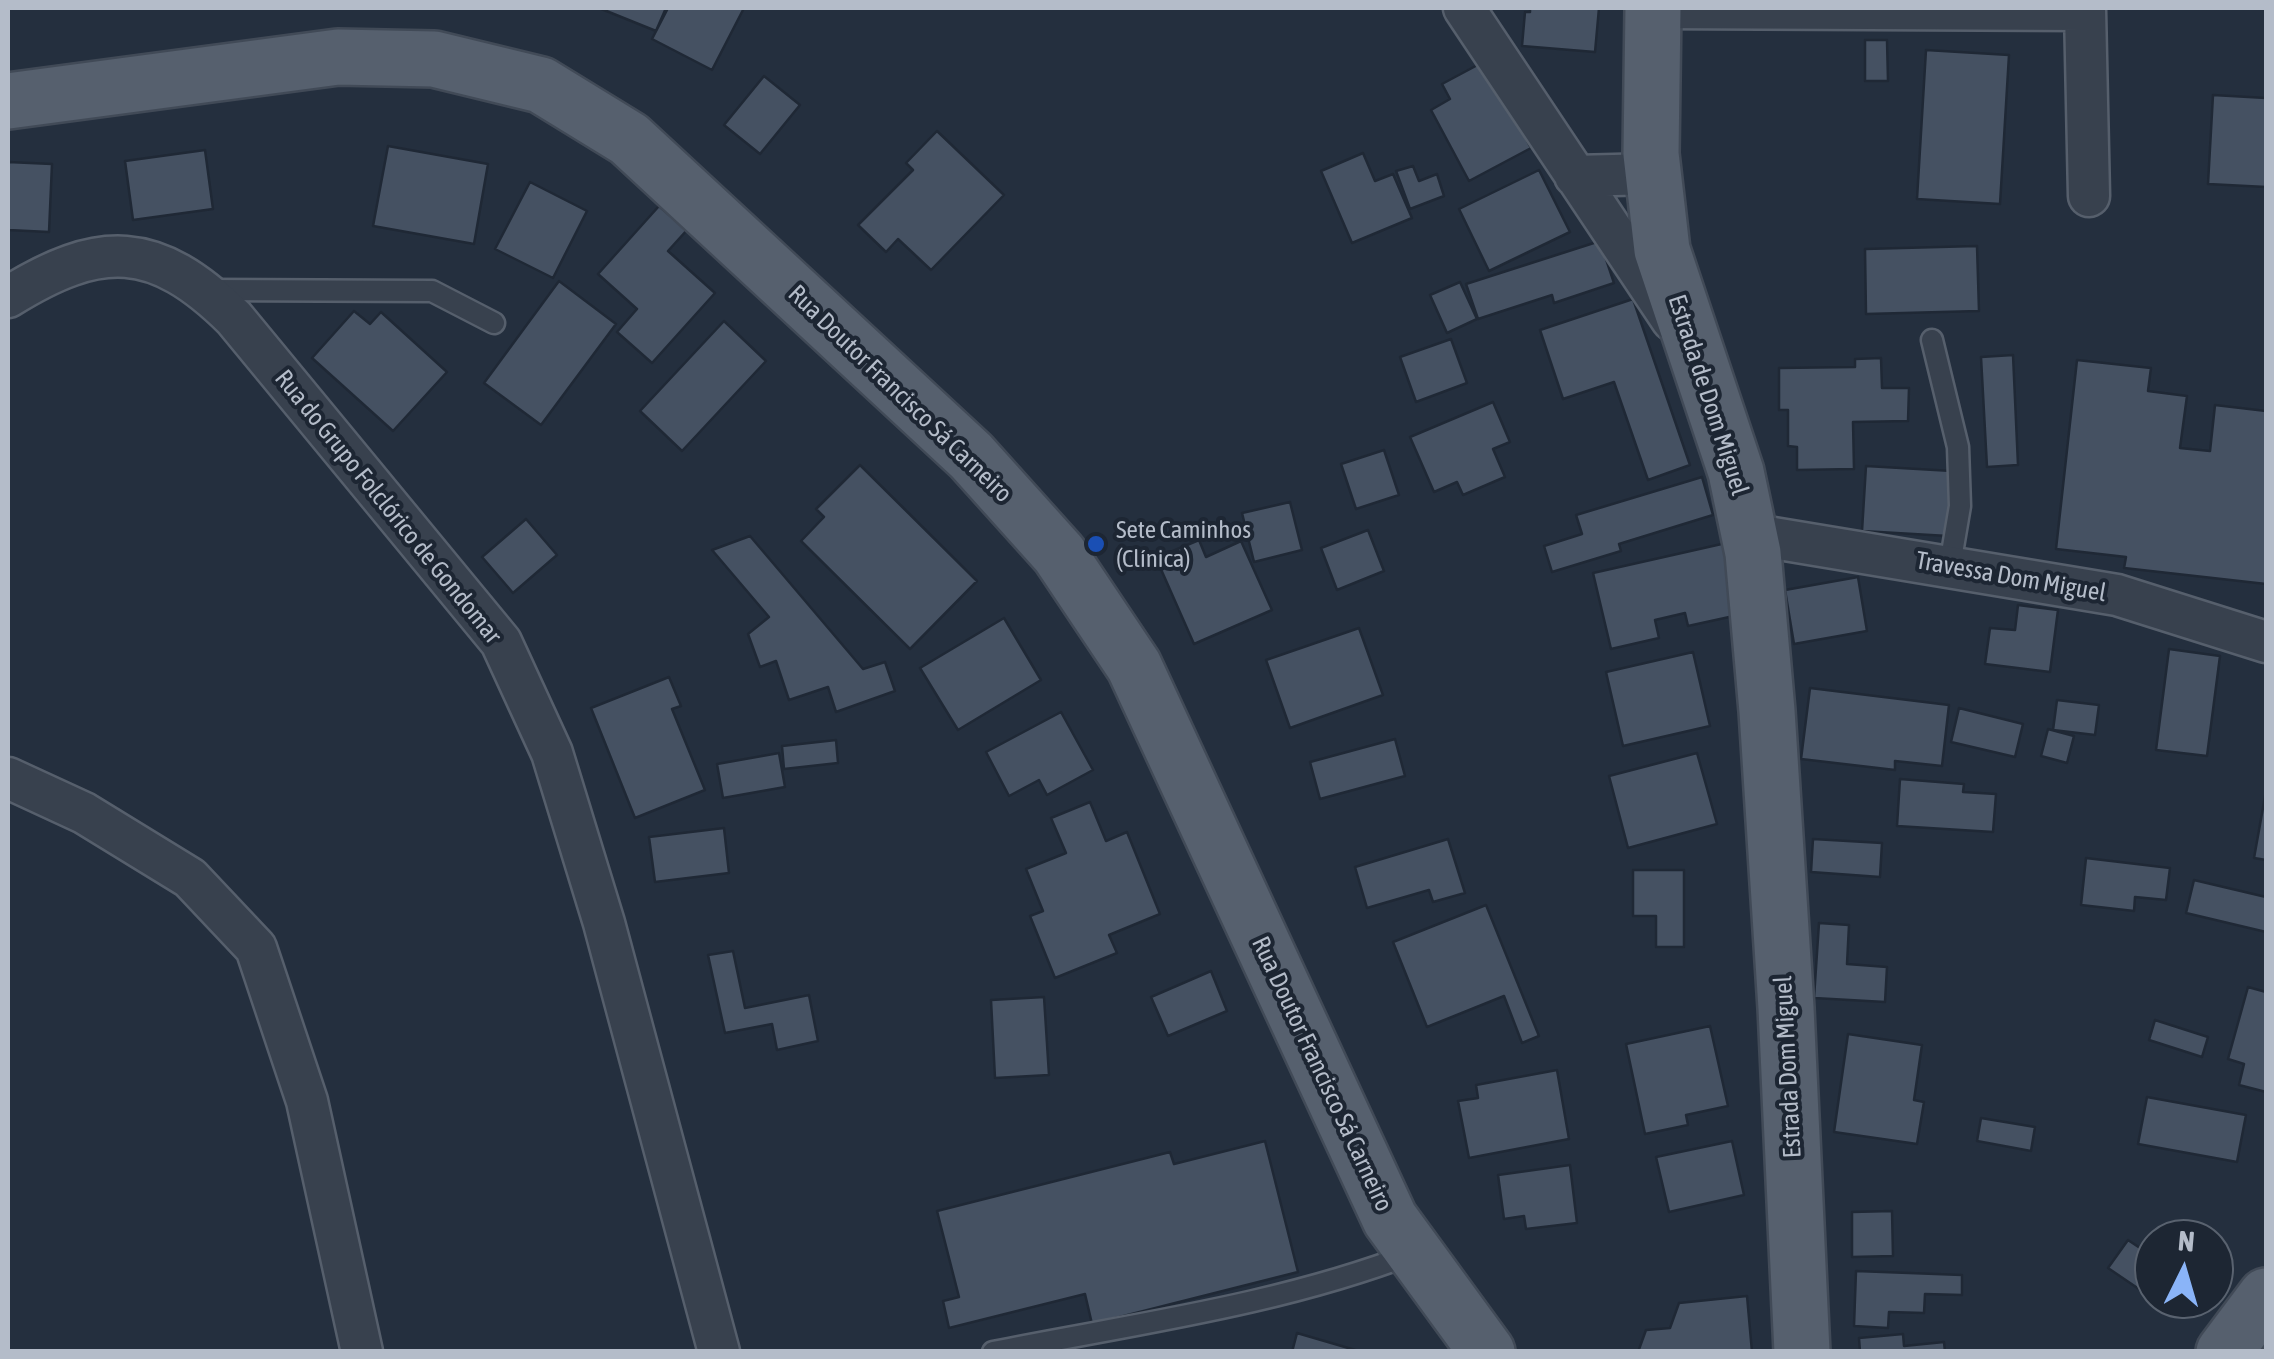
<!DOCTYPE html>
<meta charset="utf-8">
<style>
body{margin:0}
#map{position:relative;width:2274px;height:1359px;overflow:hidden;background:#242f3e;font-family:"Asap Condensed",sans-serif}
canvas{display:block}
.frame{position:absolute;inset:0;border:10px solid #b4bcc9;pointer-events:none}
.north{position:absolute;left:2134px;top:1219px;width:100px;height:100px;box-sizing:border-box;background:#1d2633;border:2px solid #59626f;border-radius:50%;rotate:5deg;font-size:28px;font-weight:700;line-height:40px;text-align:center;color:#b4bcc9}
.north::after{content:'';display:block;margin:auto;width:35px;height:45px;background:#8ab4f8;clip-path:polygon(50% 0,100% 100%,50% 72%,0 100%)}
</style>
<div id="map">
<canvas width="2274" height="1359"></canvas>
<div class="frame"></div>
<div class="north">N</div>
</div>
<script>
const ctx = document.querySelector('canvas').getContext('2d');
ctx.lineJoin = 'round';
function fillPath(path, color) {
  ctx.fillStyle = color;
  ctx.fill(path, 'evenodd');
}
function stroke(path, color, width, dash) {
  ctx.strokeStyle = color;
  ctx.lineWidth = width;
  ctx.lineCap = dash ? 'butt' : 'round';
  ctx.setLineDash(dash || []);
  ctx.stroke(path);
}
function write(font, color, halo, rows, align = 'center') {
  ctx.font = font + ' "Asap Condensed",sans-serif';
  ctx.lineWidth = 8;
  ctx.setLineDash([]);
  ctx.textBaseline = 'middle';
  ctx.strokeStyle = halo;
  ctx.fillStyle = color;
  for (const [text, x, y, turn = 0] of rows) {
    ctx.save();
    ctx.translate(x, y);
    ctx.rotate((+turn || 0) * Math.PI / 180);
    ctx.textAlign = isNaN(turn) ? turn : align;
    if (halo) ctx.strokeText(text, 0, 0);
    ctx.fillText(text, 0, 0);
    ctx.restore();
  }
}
const building = new Path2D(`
 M 599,8 L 666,8 L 656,31 Z
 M 668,8 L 744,8 L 712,70 L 652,39 Z
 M 1530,8 L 1599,8 L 1595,52 L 1522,46 L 1525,12 L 1530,12 Z
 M 1865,40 L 1887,40 L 1888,81 L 1865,81 Z
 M 1926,50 L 2009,55 L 2000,204 L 1917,199 Z
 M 1485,61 L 1531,148 L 1469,181 L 1431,110 L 1450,99 L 1442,84 Z
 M 764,76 L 800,105 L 760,154 L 724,125 Z
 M 2213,95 L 2266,98 L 2266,187 L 2208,184 Z
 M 937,131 L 1004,195 L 931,270 L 898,239 L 886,252 L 858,225 L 913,170 L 906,163 Z
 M 388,146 L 488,164 L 474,244 L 373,226 Z
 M 205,150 L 213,209 L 133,220 L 125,161 Z
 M 1363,153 L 1375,181 L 1393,174 L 1412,218 L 1352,243 L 1321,171 Z
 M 8,162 L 52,164 L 49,232 L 8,230 Z
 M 1413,166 L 1419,181 L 1437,174 L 1444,196 L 1410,209 L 1396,171 Z
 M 1539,170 L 1570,232 L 1489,271 L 1459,209 Z
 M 530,182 L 587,211 L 553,278 L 495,249 Z
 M 659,206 L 687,230 L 668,251 L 715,293 L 652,363 L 617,332 L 637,309 L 598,274 Z
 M 1600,241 L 1614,283 L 1554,303 L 1552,295 L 1478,319 L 1466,284 Z
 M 1977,246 L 1979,311 L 1866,314 L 1865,249 Z
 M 559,281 L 616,324 L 541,425 L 484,383 Z
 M 1460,282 L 1477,319 L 1447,333 L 1430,295 Z
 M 1633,299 L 1690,465 L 1648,480 L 1614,382 L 1563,399 L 1540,330 Z
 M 354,311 L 370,324 L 381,312 L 447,372 L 393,431 L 312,358 Z
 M 724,321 L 766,361 L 682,451 L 640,411 Z
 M 1451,339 L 1467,383 L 1416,402 L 1400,357 Z
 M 2013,355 L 2018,465 L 1987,467 L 1981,357 Z
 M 1881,358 L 1882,388 L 1909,388 L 1908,421 L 1853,422 L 1854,469 L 1797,470 L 1797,447 L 1788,446 L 1788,410 L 1779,410 L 1779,368 L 1855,367 L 1855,359 Z
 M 2077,360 L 2151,368 L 2148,391 L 2187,396 L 2180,448 L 2210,451 L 2215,405 L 2266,411 L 2266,584 L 2124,568 L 2126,557 L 2056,549 Z
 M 1493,402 L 1510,442 L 1493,449 L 1505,477 L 1463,495 L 1457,482 L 1434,492 L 1410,437 Z
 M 1384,450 L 1399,495 L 1356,509 L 1341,464 Z
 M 860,465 L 977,581 L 910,649 L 801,541 L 824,517 L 816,509 Z
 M 1866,466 L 1952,471 L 1948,536 L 1862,531 Z
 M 1702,477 L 1713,515 L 1619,544 L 1621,551 L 1552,572 L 1544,546 L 1582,534 L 1576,515 Z
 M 1290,502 L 1302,550 L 1254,562 L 1242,513 Z
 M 526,519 L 557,555 L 513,593 L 482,557 Z
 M 1368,530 L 1384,571 L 1337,590 L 1321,548 Z
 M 750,536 L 863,669 L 885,662 L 895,691 L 836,712 L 828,687 L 789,700 L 776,661 L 760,667 L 748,634 L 769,617 L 712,550 Z
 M 1199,540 L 1206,557 L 1241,541 L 1272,610 L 1194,644 L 1156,558 Z
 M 1726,543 L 1743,614 L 1688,626 L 1685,613 L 1655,620 L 1659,638 L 1611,649 L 1593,573 Z
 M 1858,577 L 1867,631 L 1794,644 L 1785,590 Z
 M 2018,605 L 2058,610 L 2050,672 L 1985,664 L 1990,628 L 2015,630 Z
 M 1004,618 L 1041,680 L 958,730 L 920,668 Z
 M 1359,628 L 1383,695 L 1290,728 L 1266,660 Z
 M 2169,649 L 2220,656 L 2207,756 L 2156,750 Z
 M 1693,652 L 1710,726 L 1623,746 L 1606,672 Z
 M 669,677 L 681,706 L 672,709 L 705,790 L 635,818 L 591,708 Z
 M 1810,688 L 1949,705 L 1942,766 L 1895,761 L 1895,770 L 1801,759 Z
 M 2057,700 L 2099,705 L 2095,735 L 2053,730 Z
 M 1959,708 L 2023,724 L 2015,757 L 1951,742 Z
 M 1061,712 L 1093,770 L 1047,795 L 1039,780 L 1009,796 L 986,752 Z
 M 2048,729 L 2074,736 L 2067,763 L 2041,756 Z
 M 1395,739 L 1405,776 L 1320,799 L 1310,762 Z
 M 836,740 L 838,763 L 784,769 L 782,746 Z
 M 779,753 L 785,787 L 723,798 L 717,764 Z
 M 1697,753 L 1717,824 L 1628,848 L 1609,776 Z
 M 1900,779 L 1964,784 L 1963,792 L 1996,794 L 1993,832 L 1897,826 Z
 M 2266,791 L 2266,860 L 2254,858 Z
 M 1090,802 L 1106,841 L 1127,832 L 1160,914 L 1109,935 L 1117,953 L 1055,978 L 1030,916 L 1043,911 L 1026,869 L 1066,853 L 1051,818 Z
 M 724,828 L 729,873 L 655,882 L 649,837 Z
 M 1448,839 L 1465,893 L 1433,902 L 1429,890 L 1367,908 L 1355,867 Z
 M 1813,839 L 1882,843 L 1880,877 L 1811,872 Z
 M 2086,858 L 2170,868 L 2166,900 L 2135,897 L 2134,911 L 2081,905 Z
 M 1633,870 L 1684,870 L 1684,947 L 1656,947 L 1656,916 L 1633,916 Z
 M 2194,880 L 2266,897 L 2266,932 L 2186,913 Z
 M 1486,905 L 1539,1036 L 1522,1043 L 1504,996 L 1427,1027 L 1393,942 Z
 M 1819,923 L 1849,925 L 1847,964 L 1887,967 L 1885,1002 L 1814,998 Z
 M 733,951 L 745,1008 L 809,995 L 818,1041 L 777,1050 L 772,1024 L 725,1033 L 708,955 Z
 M 1211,971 L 1227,1011 L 1168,1036 L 1151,997 Z
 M 2248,987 L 2266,992 L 2266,1092 L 2239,1085 L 2244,1064 L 2228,1059 Z
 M 1044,997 L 1049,1075 L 995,1078 L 991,1000 Z
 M 2155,1020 L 2208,1037 L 2202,1057 L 2149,1040 Z
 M 1710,1026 L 1728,1106 L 1686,1115 L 1688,1125 L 1645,1134 L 1626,1044 Z
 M 1848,1034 L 1922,1045 L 1914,1100 L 1924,1102 L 1917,1144 L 1834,1132 Z
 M 1557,1070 L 1569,1139 L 1469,1158 L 1458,1101 L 1478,1098 L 1476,1085 Z
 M 2147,1097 L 2246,1115 L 2237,1162 L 2138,1144 Z
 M 1981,1118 L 2035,1127 L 2031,1151 L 1977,1141 Z
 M 1265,1141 L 1298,1272 L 1092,1324 L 1085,1294 L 949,1328 L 943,1301 L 959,1297 L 937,1211 L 1170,1152 L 1174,1164 Z
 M 1732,1141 L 1744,1195 L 1669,1212 L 1656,1157 Z
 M 1570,1165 L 1577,1223 L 1526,1229 L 1524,1216 L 1504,1219 L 1498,1175 Z
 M 1892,1211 L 1893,1256 L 1852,1257 L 1852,1212 Z
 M 2154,1239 L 2154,1299 L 2165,1299 L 2161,1304 L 2108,1268 L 2128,1240 L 2146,1252 Z
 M 1856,1271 L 1962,1275 L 1962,1295 L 1925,1294 L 1924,1313 L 1889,1312 L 1888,1328 L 1854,1326 Z
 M 1747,1296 L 1752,1352 L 1638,1352 L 1646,1330 L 1670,1328 L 1679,1303 Z
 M 1297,1333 L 1362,1352 L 1292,1352 Z
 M 1903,1334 L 1904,1346 L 1944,1342 L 1945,1352 L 1860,1352 L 1859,1338 Z`);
const service = new Path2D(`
 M 209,290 L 432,291 L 494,323
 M 1932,340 L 1958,447 L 1960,506 L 1950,565
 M 993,1352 C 1134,1324 1279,1305 1414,1253`);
const minor = new Path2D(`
 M 1464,8 L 1672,320
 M 1653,8 L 2085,10 L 2089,196
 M 1575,176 L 1653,174
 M 8,297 C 100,240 155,240 234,318 L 501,642 L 552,753 L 604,923 L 719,1352
 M 1749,534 L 2117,595 L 2266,642
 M 8,778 L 84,813 L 190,878 L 256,948 L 307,1101 L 362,1352`);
const primary = new Path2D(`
 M 1653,8 L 1651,154 L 1662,250 L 1736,472 L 1753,553 L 1767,711 L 1786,1008 L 1802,1352
 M 8,101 L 338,57 L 434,59 L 541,85 L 629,139 L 971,456 L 1059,554 L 1134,666 L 1390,1219 L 1487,1352
 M 2224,1352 L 2266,1296`);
const markers = [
 [1096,544,10,"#1a4fb4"]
];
const streetNames = [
 ["Rua Doutor Francisco Sá Carneiro",900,394,44],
 ["Estrada de Dom Miguel",1708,395,72],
 ["Rua do Grupo Folclórico de Gondomar",388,507,51],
 ["Travessa Dom Miguel",2011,577,10],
 ["Estrada Dom Miguel",1788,1067,-93],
 ["Rua Doutor Francisco Sá Carneiro",1322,1074,65]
];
const poiNames = [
 ["Sete Caminhos",1116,530],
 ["(Clínica)",1116,559]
];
fillPath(building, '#455162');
stroke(building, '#1f2835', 2.5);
stroke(service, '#565f6c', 25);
stroke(minor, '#565f6c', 45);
stroke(primary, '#414a57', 60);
stroke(service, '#38414e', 20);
stroke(minor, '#38414e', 40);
stroke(primary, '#56606e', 55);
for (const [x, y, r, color] of markers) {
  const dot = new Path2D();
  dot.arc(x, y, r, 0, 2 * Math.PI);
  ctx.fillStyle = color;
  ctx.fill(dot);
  stroke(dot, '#1d2633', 4);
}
write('25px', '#b4bcc9', '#1d2633', streetNames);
write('25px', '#b4bcc9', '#1d2633', poiNames, 'left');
</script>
